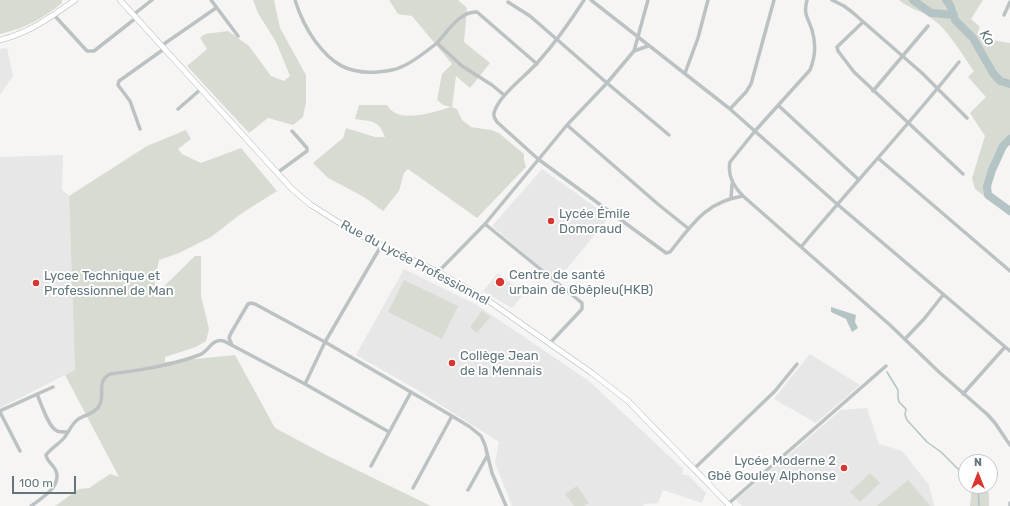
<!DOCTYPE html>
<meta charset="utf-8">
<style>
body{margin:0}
#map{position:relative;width:1010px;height:506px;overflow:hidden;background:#f6f5f3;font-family:Rubik,sans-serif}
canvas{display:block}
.north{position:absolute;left:958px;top:454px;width:40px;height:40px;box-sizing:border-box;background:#fff;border:1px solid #c0c8cb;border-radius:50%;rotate:0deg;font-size:11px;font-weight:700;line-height:16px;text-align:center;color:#62767c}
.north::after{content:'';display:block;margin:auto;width:14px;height:18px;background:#da352e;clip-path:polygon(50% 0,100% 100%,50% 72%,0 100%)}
.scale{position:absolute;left:12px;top:476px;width:64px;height:18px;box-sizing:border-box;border:2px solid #62767c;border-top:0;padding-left:5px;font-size:12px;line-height:14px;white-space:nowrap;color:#62767c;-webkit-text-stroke:3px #fff;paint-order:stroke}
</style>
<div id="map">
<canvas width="1010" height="506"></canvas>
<div class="north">N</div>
<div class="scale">100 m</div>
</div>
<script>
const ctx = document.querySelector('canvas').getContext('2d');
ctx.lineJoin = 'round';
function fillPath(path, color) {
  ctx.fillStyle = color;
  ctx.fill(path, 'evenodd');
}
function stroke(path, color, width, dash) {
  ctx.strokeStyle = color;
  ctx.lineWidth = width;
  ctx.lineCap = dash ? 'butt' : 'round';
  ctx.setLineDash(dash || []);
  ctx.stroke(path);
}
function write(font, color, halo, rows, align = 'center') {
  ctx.font = font + ' Rubik,sans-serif';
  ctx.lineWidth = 4;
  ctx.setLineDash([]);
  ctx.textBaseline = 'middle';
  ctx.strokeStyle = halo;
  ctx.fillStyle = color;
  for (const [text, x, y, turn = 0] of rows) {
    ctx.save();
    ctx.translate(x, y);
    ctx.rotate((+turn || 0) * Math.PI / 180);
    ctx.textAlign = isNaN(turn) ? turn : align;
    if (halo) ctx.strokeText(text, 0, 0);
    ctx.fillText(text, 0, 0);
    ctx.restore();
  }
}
const built = new Path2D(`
 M 7,48 L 13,76 L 0,95 L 0,49 Z
 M 63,155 L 62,190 L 69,196 L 75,370 L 0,408 L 0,157 Z
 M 542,169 L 609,217 L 557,281 L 492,226 Z
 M 404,269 L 477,305 L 589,381 L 683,469 L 682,474 L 689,476 L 706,493 L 702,503 L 663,490 L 658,503 L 645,504 L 643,506 L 512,506 L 495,463 L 499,442 L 414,388 L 356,355 Z
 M 498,273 L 524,294 L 512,308 L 483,291 Z
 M 810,354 L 860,385 L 816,423 L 774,399 Z
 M 867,408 L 879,444 L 902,451 L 929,485 L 934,506 L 742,506 L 736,500 L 841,410 Z`);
const green = new Path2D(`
 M 0,0 L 62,0 L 62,3 C 42,19 26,28 0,34 Z
 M 253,0 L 274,0 L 280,28 L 306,75 L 306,102 L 303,117 L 293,125 L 268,118 L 249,133 L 187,66 L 207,49 L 200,38 L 205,34 L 228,31 L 249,46 L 271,76 L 284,81 L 290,76 L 276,42 L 258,13 Z
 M 389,0 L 458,0 L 467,8 L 464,42 L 490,63 L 470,88 L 456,76 L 452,107 L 457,109 L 462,120 L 471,127 L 491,130 L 499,133 L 524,154 L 524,160 L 526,167 L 477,218 L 408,169 L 404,173 L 399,191 L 383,211 L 364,197 L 328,178 L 313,163 L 343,138 L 346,128 L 375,137 L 385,137 C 378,119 372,122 355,119 L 359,105 L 387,105 C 398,125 434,112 451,107 L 443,105 L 437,100 L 442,74 L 452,64 L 412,16 L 398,14 Z
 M 899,0 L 983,0 L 971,19 L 980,27 L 978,32 L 988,43 L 992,40 L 1010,43 L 1010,139 L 1003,146 L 992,170 L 987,186 L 988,195 L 1010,211 L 1010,216 L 975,189 L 972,178 L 985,136 L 970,113 L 986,97 L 968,77 L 974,71 C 962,55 948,29 931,18 C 921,11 908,8 899,0 Z
 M 186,130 L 191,139 L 178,149 L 182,154 L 201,163 L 241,148 L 277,191 L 242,213 L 211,237 L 179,253 L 159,260 L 155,280 L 155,295 L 195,256 L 201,256 L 201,296 L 209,329 L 206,341 L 196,347 L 165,357 L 165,362 L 235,355 L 275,428 L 324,454 L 431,506 L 55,506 L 79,489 L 89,488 L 110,474 L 119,477 L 65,375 L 75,370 L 69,196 L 147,146 Z
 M 404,280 L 458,306 L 442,339 L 388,312 Z
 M 482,311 L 490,317 L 477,333 L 470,327 Z
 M 870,473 L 880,483 L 860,502 L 850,492 Z
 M 908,480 L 930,506 L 877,506 Z
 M 577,486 L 589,503 L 584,506 L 574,506 L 565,494 Z
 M 974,486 L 984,486 L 989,494 L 989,506 L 970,506 L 972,487 Z`);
const water = new Path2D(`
 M 831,307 L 856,315 L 855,322 L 858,328 L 852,332 L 846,319 L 831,312 Z`);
const stream = new Path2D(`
 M 887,372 L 898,390 L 898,397 L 899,402 L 906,409 L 905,415 L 907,420 L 927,442 L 941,452 L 959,470 L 966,470
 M 978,486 L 979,506`);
const river = new Path2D(`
 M 913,0 L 931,13 L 954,15
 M 946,0 L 950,5 L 955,20 L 973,38 L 993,73 L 1000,81 L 1010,84
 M 1010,139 L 1003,146 L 992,170 L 987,186 L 988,195 L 1010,211`);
const street = new Path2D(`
 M 211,0 L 238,36
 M 295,0 C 300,16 305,27 315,41 C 332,64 348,74 377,72 C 385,71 394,71 401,67 C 412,63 427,51 437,43 L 462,66 L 492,85 L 504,95
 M 584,0 C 570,22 555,43 538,62 C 526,76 498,96 494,113 C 493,117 495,119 497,122 L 538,159 L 666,253 L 670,252 C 692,225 705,202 743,196
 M 591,0 L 730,109 L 837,204 L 1010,351
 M 807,0 C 803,15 808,17 812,30 C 816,43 815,58 810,70 L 755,131 L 730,162 C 727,176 734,187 743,196 L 890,325 L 939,372 L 988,415 L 995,423 L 1010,445
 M 832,0 L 844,6 L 852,12 L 922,73 L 967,118
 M 508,2 L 530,16 L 607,83 L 669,135
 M 54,15 L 87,51 L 94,51 L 136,18
 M 133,15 L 152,0
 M 1004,15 L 1010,2
 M 863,22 L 837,47 L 838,51 L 854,72 L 963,174
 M 437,43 C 448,31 460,11 477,12 L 537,64
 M 161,46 L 216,8
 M 634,51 L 648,46
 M 685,73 L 698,38 L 708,0
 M 873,91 L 928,26
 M 779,106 L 859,180
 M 178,109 L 201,89
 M 730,109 L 746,92 L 751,84 L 774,0
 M 567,125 L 659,205 L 689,229
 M 140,129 L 130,101 L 118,85 L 119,81 L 164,49
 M 878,158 L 1010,271
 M 277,173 L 307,151 L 307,148 L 292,131
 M 731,198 L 732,184
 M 485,224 L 582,303 L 582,309 L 550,343
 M 801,247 C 853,185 908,126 959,62
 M 438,272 L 485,224 L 567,125 L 607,83 L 634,51 L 648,0
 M 905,339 L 924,319 L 943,295
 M 232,345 L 229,338 L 231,333 L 248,304 L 251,303 L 255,304 L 325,342 L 452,416 L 470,427 L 481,436 L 485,445 L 492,473 L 506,506
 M 305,384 L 325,342 L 381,246
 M 37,394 C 41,403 48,427 57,431 C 60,432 64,432 67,432
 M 963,394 L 1005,347
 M 0,411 L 53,387
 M 0,412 L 20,451
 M 371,466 L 411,392
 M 694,470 L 696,467 L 775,391 L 797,364
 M 413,488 L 452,416
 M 468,490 L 487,456
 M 728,504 L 886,366
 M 31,506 C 41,499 62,486 56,471 C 54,465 47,462 46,455 C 51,448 59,444 64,438 C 69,432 71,425 77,420 C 84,415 97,413 100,404 C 105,393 96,382 110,374 C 140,370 170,366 199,355 C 209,352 211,338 224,341 L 305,384 L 389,432
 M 1010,506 L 1010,503`);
const secondary = new Path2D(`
 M 120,0 L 292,189 L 311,205 L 357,234 L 438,272 L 483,297 L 592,373 L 628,401 L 730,506
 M 0,40 C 29,33 51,17 75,0`);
const markers = [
 [551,221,4,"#da352e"],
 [500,282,5,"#da352e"],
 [36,283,4,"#da352e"],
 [452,363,4,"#da352e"],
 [844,468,4,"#da352e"]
];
const poiNames = [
 ["Lycée Émile",559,214],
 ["Domoraud",559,229],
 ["Centre de santé",509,275],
 ["urbain de Gbêpleu(HKB)",509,290],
 ["Lycee Technique et",44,276],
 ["Professionnel de Man",44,291],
 ["Collège Jean",460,356],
 ["de la Mennais",460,371],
 ["Lycée Moderne 2",836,461,"right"],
 ["Gbê Gouley Alphonse",836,476,"right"]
];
const streetNames = [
 ["Rue du Lycée Professionnel",415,263,28]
];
const waterNames = [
 ["Ko",987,38,57]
];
fillPath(built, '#e6e7e6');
fillPath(green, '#d7dbd2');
fillPath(water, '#b4c4c5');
stroke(stream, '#b4c4c5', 1.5);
stroke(river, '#b4c4c5', 8);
stroke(secondary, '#b1b8bb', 6);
stroke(street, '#bcc2c4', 3.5);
stroke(secondary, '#fff', 5);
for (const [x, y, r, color] of markers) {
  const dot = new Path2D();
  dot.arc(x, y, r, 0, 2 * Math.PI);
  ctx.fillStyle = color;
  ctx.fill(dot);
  stroke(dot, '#fff', 1.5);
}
write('13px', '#62767c', '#fff', poiNames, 'left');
write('13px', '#62767c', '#fff', streetNames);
write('italic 14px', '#5d7678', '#fff', waterNames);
</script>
